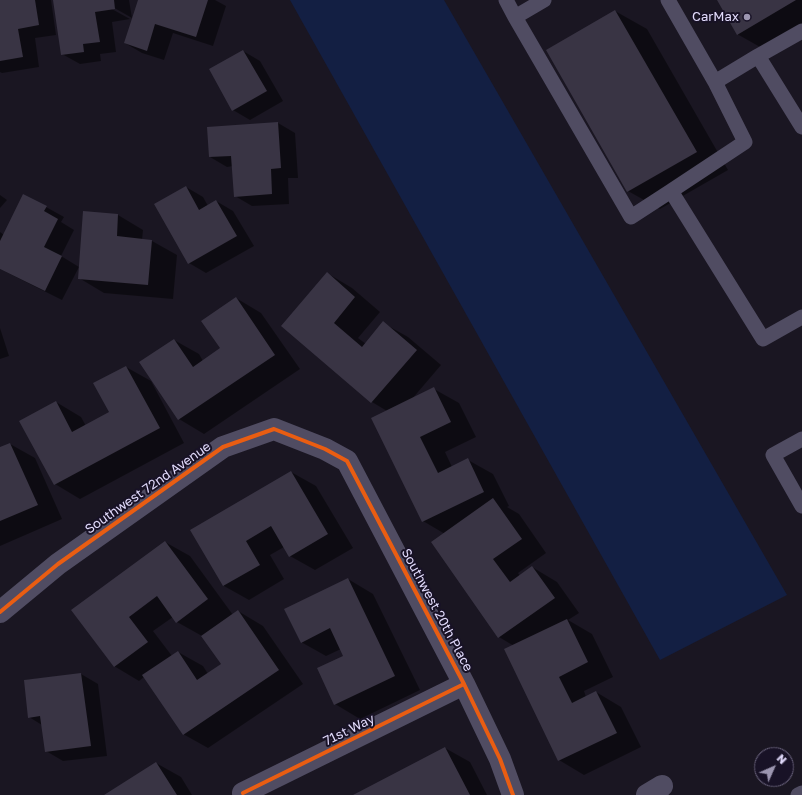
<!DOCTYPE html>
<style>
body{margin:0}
#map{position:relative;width:802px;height:795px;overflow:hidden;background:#1a1622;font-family:"Golos Text",sans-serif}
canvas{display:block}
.north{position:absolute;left:754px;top:747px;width:40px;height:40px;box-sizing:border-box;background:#181226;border:1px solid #69627c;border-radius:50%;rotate:45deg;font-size:11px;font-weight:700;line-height:16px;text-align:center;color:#e2dbfc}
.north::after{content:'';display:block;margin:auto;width:14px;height:18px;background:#9c96b0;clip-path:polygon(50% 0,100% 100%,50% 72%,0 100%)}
</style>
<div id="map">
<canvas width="802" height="795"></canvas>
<div class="north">N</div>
</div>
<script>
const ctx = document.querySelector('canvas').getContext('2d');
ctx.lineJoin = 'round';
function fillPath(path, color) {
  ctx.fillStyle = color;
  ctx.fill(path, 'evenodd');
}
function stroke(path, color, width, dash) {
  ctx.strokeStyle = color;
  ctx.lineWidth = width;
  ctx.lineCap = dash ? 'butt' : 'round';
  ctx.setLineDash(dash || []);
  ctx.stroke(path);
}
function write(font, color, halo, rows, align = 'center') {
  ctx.font = font + ' "Golos Text",sans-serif';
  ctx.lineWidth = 4;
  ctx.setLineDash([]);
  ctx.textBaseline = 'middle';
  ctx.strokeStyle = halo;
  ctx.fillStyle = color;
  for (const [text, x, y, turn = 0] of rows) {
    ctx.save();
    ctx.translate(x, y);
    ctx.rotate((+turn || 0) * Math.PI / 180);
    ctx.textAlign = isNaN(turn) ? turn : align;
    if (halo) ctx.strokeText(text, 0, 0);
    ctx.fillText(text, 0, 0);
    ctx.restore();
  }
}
const water = new Path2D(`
 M 290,0 L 444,0 L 787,595 L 660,660 Z`);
const shadow = new Path2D(`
 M 0,0 L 51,0 L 56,35 L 35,38 L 39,67 L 2,73 L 0,72 Z
 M 54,0 L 129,0 L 132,18 L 111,6 L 110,8 L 130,19 L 112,22 L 116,52 L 100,54 L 101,61 L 80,64 L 62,54 Z
 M 139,0 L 215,0 L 226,6 L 213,46 L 173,33 L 164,60 L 142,53 L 125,43 Z
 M 718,0 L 802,0 L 802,33 L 769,52 L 737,34 Z
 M 615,11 L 647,29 L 728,170 L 660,209 L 628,191 Z
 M 243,51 L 260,61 L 283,101 L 250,120 L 233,110 Z
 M 278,123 L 295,133 L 298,178 L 288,178 L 289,204 L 252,206 L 235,196 L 233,166 L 227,167 L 210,157 Z
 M 186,187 L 203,197 L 208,206 L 216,201 L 233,211 L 254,246 L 206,273 L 189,263 Z
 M 0,195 L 7,200 L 0,208 Z
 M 46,207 L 64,217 L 61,222 L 74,230 L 61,256 L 79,267 L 62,300 L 0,269 L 0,232 L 4,235 Z
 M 84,212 L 118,215 L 143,230 L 142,240 L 152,241 L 177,255 L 173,299 L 104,293 L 79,278 Z
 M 327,273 L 352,288 L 380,312 L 358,338 L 366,344 L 383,323 L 408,337 L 441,365 L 412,399 L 434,389 L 459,403 L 476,437 L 445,452 L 452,467 L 468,460 L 493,474 L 509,506 L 507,507 L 519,514 L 546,553 L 518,573 L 520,576 L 532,567 L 557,582 L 579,613 L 568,620 L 592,634 L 613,677 L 584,691 L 586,697 L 596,692 L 621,707 L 641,747 L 584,775 L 559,760 L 514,646 L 499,637 L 445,534 L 423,521 L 387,411 L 372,402 L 282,326 Z
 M 236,298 L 261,313 L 300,369 L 204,434 L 179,419 L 174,340 L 199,354 L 203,361 L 221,349 Z
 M 0,328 L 9,356 L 0,359 Z
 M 126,367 L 151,381 L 184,443 L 80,499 L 55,484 L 56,402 L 81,417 L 86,426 L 110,413 Z
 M 10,444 L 35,458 L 62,519 L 0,546 L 0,448 Z
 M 291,472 L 316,486 L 353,548 L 315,570 L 290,556 L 284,547 L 270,555 L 284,579 L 249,600 L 224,586 L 191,531 Z
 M 165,542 L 190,556 L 233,615 L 238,611 L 263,626 L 303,684 L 208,748 L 183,734 L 144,677 L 139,681 L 114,666 L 73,610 ZM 173,617 L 177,622 L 202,636 L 222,665 L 208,674 L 203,666 L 178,652 L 172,656 L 153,631 Z
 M 348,579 L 373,594 L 420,690 L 360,719 L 335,704 L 345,656 L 341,649 L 326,656 L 301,642 Z
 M 81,674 L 98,684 L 107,756 L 63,761 L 46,751 L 42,725 L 29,717 L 25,680 Z
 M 445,748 L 470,762 L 487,795 L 355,795 Z
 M 156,763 L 181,777 L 192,795 L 106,795 Z`);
const building = new Path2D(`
 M 0,0 L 35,0 L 39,25 L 18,29 L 23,57 L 0,61 Z
 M 53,0 L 114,0 L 115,9 L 95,12 L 100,42 L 83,44 L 84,52 L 61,55 Z
 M 138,0 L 208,0 L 196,37 L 155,24 L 147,51 L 124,43 Z
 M 717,0 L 796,0 L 737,35 Z
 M 615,10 L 697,152 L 627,192 L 546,50 Z
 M 243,50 L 267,91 L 232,111 L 209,69 Z
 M 278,122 L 281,168 L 271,169 L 272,194 L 234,197 L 231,156 L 209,157 L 207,127 Z
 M 186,186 L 199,210 L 216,200 L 237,236 L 188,264 L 154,204 Z
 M 23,194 L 47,206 L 44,211 L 58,219 L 44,247 L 62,256 L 45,291 L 0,269 L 0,241 Z
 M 83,211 L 118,214 L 117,236 L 152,240 L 148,285 L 78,279 Z
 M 327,272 L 355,297 L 334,323 L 362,347 L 383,321 L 417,350 L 371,403 L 281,326 Z
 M 236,297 L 275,355 L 178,420 L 139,362 L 174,339 L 193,367 L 220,348 L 201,321 Z
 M 126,366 L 160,428 L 54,485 L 19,421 L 56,401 L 72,432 L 109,412 L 93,383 Z
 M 434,387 L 451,422 L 420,437 L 438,473 L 468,458 L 484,492 L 422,522 L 371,418 Z
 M 10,443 L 38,505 L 0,521 L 0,447 Z
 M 291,471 L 328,534 L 289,557 L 271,526 L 246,541 L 260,565 L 223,586 L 190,530 Z
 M 493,498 L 522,539 L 493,559 L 510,582 L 532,566 L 555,598 L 498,638 L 431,542 Z
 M 165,541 L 208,599 L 176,623 L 157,596 L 129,617 L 148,642 L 114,667 L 71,610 Z
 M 348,578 L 395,676 L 334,705 L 317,668 L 343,656 L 330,628 L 301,643 L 284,609 Z
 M 238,610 L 279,670 L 183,735 L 142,675 L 178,651 L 197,680 L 221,664 L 201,636 Z
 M 567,619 L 588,662 L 559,677 L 572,703 L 596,691 L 617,733 L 558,761 L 504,649 Z
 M 81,673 L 91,746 L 45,752 L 40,716 L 28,718 L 24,680 Z
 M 445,747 L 470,795 L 353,795 Z
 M 156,762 L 177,795 L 104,795 Z`);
const lane = new Path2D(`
 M 506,0 L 515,17
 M 544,0 L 515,17 L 631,217 L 671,191 L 763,339 L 802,317
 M 668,0 L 715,82 L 758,56
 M 802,31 L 758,56 L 802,127
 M 671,191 L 745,142 L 715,82
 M 802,439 L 773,455 L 802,506
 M 798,795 L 802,793`);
const street = new Path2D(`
 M 0,612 L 58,564 L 223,447 L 274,429 L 325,449 L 347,461 L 464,684 L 500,759 L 513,795
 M 243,793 L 464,684
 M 647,795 L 662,786`);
const cycleway = new Path2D(`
 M 0,612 L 58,564 L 223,447 L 274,429 L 325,449 L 347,461 L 464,684 L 500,759 L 513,795
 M 243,793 L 464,684`);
const markers = [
 [747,17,4,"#9c96b0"]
];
const poiNames = [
 ["CarMax",739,17]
];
const streetNames = [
 ["Southwest 72nd Avenue",148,488,-35],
 ["Southwest 20th Place",437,610,62],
 ["71st Way",349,730,-26]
];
fillPath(water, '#131f43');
fillPath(shadow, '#0007');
fillPath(building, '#393444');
stroke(lane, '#504c62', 15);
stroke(street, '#504c62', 22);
stroke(cycleway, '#e95d12', 4);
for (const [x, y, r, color] of markers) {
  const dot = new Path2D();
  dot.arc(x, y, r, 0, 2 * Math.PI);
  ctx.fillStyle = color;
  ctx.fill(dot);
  stroke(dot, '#181226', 1.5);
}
write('13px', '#e2dbfc', '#181226', poiNames, 'right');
write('13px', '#e2dbfc', '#181226', streetNames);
</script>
